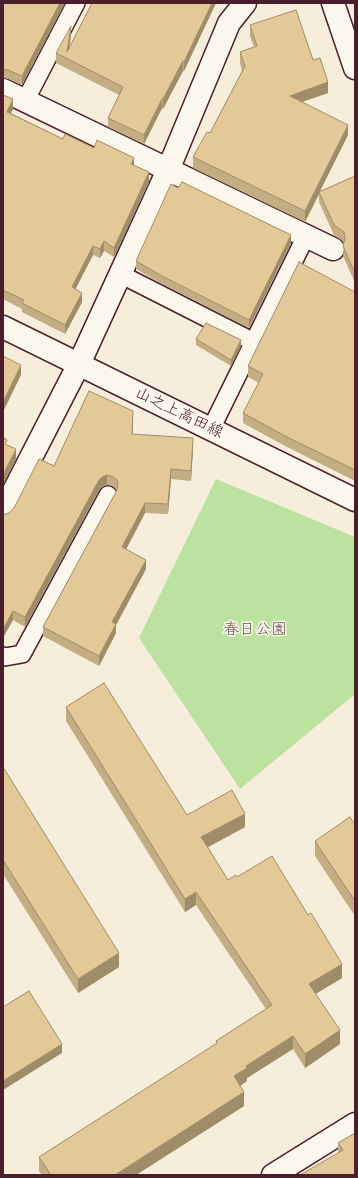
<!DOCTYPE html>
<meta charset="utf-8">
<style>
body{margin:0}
#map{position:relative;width:358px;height:1178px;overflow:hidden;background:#f6eedb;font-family:Caveat,sans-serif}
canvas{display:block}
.frame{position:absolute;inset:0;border:4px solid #4a1f2b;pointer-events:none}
</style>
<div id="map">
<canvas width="358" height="1178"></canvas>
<div class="frame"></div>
</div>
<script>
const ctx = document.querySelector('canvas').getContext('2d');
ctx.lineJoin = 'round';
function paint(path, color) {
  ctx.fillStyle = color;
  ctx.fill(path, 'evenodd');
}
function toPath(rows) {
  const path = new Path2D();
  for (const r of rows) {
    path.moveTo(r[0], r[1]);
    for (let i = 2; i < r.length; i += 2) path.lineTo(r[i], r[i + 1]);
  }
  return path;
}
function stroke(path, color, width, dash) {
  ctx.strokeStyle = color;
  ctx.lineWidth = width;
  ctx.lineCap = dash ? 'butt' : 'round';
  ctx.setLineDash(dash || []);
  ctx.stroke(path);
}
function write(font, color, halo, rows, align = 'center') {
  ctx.font = font + ' Caveat,"Klee One",sans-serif';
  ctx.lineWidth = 3;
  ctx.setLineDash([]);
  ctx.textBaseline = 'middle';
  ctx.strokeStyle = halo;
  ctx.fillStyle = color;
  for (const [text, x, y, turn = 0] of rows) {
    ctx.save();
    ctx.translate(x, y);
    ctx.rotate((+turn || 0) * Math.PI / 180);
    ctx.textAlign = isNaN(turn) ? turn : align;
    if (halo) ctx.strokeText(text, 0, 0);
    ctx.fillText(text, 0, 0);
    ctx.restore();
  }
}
const green = toPath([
 [216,479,355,537,355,694,240,789,139,638]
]);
const service = toPath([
 [25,101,76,3],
 [120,274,254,342],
 [211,429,306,236],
 [3,656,5,657,22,654,108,495]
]);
const minor = toPath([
 [3,90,333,249],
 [3,512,79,364,168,170,229,23,245,3]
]);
const tertiary = toPath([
 [3,327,355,500]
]);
const secondary = toPath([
 [333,3,355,68],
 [273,1175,355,1124]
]);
const wall = toPath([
 [3,3,65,3,22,85,8,79,3,78],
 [92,3,216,3,184,71,183,71,163,109,162,108,144,144,108,127,108,118,119,95,56,63,56,53,71,35,69,49],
 [250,25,313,60,328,93,302,102,348,135,320,191,355,176,355,283,343,256,344,242,334,235,319,202,319,194,305,222,193,168,193,157,210,133,242,71,240,63,240,52,254,47,250,36],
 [3,95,13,109,11,113,63,139,94,148,134,165,149,182,114,257,104,251,100,258,93,255,75,289,82,302,65,334,22,312,22,309,3,299],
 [291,243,249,328,162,284,136,269,136,261],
 [355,292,355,481,287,447,243,423,243,413,259,383,248,377,248,366],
 [196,339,241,346,231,366,196,345],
 [133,421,133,434,193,448,191,481,171,479,168,514,145,513,126,549,146,569,116,625,116,633,99,666,43,636,43,627,117,490,113,486,107,485,102,487,99,490,25,627,13,620,9,513,54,466],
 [66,707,187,815,245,827,208,847,228,880,237,877,342,978,315,994,340,1044,305,1068,293,1049,247,1078,247,1081,240,1086,244,1106,136,1175,42,1175,39,1171,39,1157,216,1044,216,1041,266,1009,196,905,185,912,66,721],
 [3,767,119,967,78,993,3,874],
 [355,825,355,916,315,856,315,841],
 [355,1133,355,1175,338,1153,338,1143]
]);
const shadedWall = toPath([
 [60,3,65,3,22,85,22,76],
 [212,3,216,3,184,71,184,62],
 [71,26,71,35,68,59,67,52],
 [183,61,183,71,163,109,163,99],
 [328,82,328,93,290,106,290,96],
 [13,99,13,109,7,121,7,112],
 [162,99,162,108,144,144,144,135],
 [348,125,348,135,319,193,319,192,319,194,305,222,305,211],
 [134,158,134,167,131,164],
 [149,172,149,182,114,257,114,248],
 [291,235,291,243,249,328,249,320],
 [104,241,104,251,100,258,100,249],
 [93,246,93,255,72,296,72,287],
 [82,293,82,302,65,334,65,325],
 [241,340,241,346,231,366,231,360],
 [21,365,21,375,3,412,3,402],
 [133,411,133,421,132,444,132,434],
 [193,438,193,448,191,481,191,471],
 [16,449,16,459,3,485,3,475],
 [171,469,171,479,168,514,168,504],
 [107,475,107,485,102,487,99,490,25,627,25,617,99,480,102,477],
 [145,503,145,513,122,557,122,547],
 [146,560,146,569,116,625,116,633,99,666,99,656,112,622],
 [13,611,13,620,3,638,3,629],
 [245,814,245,827,201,851,201,837],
 [196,892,196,905,185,912,185,899],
 [119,953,119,967,78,993,78,979],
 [342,964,342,978,309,998,309,984],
 [340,1030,340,1044,305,1068,305,1054],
 [293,1036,293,1049,247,1078,247,1081,234,1090,234,1076,246,1066],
 [62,1044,62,1053,3,1090,3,1081],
 [244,1092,244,1106,136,1175,115,1175]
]);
const building = toPath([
 [3,3,60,3,22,76,8,70,3,69,3,3],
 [92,3,212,3,184,62,183,61,163,99,162,99,144,135,108,118,123,87,56,53,71,26,67,52,92,3],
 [296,10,313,60,320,58,328,82,290,96,348,125,305,211,193,157,207,132,210,133,245,66,240,52,257,46,250,25,296,10],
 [3,95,13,99,7,112,63,139,65,134,94,148,97,140,134,158,131,164,149,172,114,248,104,241,100,249,93,246,72,287,82,293,65,325,22,303,24,300,3,290,3,95],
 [355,176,355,273,343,246,345,238,344,232,334,225,319,192,355,176],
 [182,182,291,235,249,320,162,276,136,261,171,184,178,188,182,182],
 [299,262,355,292,355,470,287,437,243,413,263,374,248,366,299,262],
 [206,323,241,340,231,360,196,339,206,323],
 [3,356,21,365,3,402,3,356],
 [89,391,133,411,132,434,193,438,191,471,171,469,168,504,145,503,122,547,146,560,112,622,116,624,99,656,43,627,117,490,118,485,117,480,113,477,107,475,102,477,99,480,25,617,13,611,3,629,3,515,9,513,14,508,39,459,54,466,89,391],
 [3,437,7,440,5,444,16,449,3,475,3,437],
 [104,683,187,815,232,790,245,814,201,837,228,880,236,875,237,877,272,856,308,915,311,913,342,964,309,984,340,1030,305,1054,293,1036,246,1066,247,1068,234,1076,244,1092,115,1175,51,1175,39,1157,217,1043,216,1041,272,1005,196,892,185,899,66,707,104,683],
 [3,767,119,953,78,979,3,860,3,767],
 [350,817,355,825,355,901,315,841,350,817],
 [29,991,62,1044,3,1081,3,1007,29,991],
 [355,1133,355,1175,300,1175,343,1150,338,1143,355,1133]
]);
const streetNames = [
 ["山之上高田線",179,413,26]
];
const parkNames = [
 ["春日公園",255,630]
];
paint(green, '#bbe29e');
stroke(service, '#4a1f2b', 20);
stroke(minor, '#4a1f2b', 25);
stroke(tertiary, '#4a1f2b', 25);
stroke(secondary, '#4a1f2b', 25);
stroke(service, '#fbf7ec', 17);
stroke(minor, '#fbf7ec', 22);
stroke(tertiary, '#fbf7ec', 22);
stroke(secondary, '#fbf7ec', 22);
paint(wall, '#c3ad83');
paint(shadedWall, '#9f8d6a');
paint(building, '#e3c998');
stroke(building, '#9f8d6a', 1);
write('16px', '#4a1f2b', '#fbf7ec', streetNames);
write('16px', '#665048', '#fbf7ec', parkNames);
</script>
